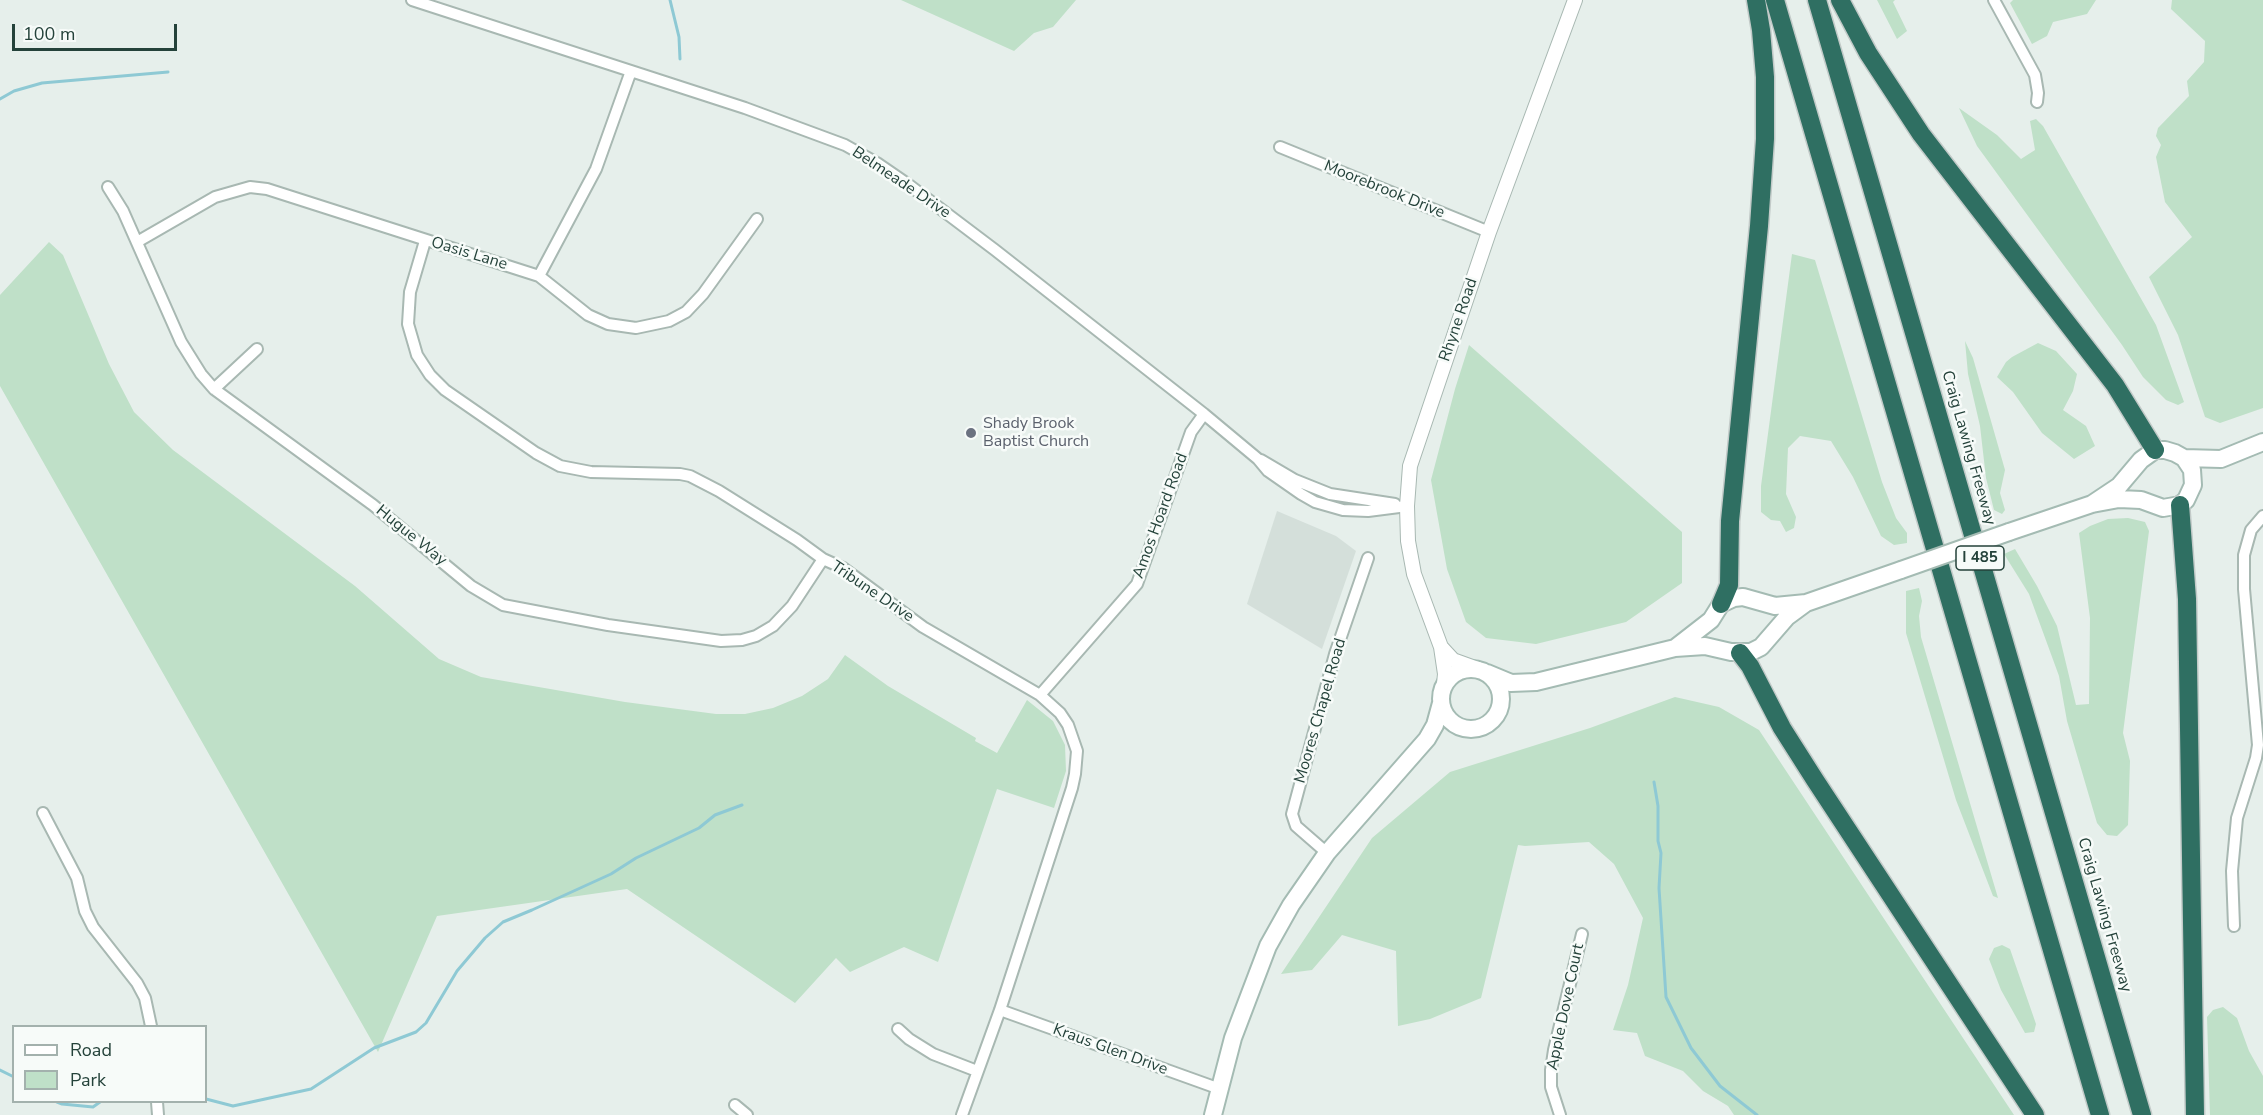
<!DOCTYPE html>
<style>
body{margin:0}
#map{position:relative;width:2263px;height:1115px;overflow:hidden;background:#e6efeb;font-family:"Nunito Sans",sans-serif}
canvas{display:block}
.legend{position:absolute;left:12px;top:1025px;width:195px;height:78px;box-sizing:border-box;background:#f7fbf9;border:2px solid #a3b1ad;margin:0;padding:8px 10px;list-style:none;font-size:18px;color:#24423a}
.legend li{display:flex;align-items:center;gap:12px;height:30px}
.legend b{width:30px;border:2px solid #a3b1ad}
.scale{position:absolute;left:12px;top:24px;width:165px;height:27px;box-sizing:border-box;border:3px solid #24423a;border-top:0;padding-left:8px;font-size:18px;line-height:21px;white-space:nowrap;color:#24423a;-webkit-text-stroke:4px #f7fbf9;paint-order:stroke}
</style>
<div id="map">
<canvas width="2263" height="1115"></canvas>
<ul class="legend">
<li><b style="height:8px;background:#fff"></b>Road</li>
<li><b style="height:16px;background:#bfe0c8"></b>Park</li>
</ul>
<div class="scale">100 m</div>
</div>
<script>
const ctx = document.querySelector('canvas').getContext('2d');
ctx.lineJoin = 'round';
function paint(path, color) {
  ctx.fillStyle = color;
  ctx.fill(path, 'evenodd');
}
function toPath(rows) {
  const path = new Path2D();
  for (const r of rows) {
    if (r.length === 3) {
      path.moveTo(r[0] + r[2], r[1]);
      path.arc(r[0], r[1], r[2], 0, 2 * Math.PI);
      continue;
    }
    path.moveTo(r[0], r[1]);
    for (let i = 2; i < r.length; i += 2) path.lineTo(r[i], r[i + 1]);
  }
  return path;
}
function stroke(path, color, width, dash) {
  ctx.strokeStyle = color;
  ctx.lineWidth = width;
  ctx.lineCap = dash ? 'butt' : 'round';
  ctx.setLineDash(dash || []);
  ctx.stroke(path);
}
function write(font, color, halo, rows, align = 'center') {
  ctx.font = font + ' "Nunito Sans",sans-serif';
  ctx.lineWidth = 5;
  ctx.setLineDash([]);
  ctx.textBaseline = 'middle';
  ctx.strokeStyle = halo;
  ctx.fillStyle = color;
  for (const [text, x, y, turn = 0] of rows) {
    ctx.save();
    ctx.translate(x, y);
    ctx.rotate((+turn || 0) * Math.PI / 180);
    ctx.textAlign = isNaN(turn) ? turn : align;
    if (halo) ctx.strokeText(text, 0, 0);
    ctx.fillText(text, 0, 0);
    ctx.restore();
  }
}
const built = toPath([
 [1277,511,1336,536,1356,551,1322,649,1247,604]
]);
const green = toPath([
 [901,0,1076,0,1053,27,1034,33,1014,51],
 [1877,0,1895,0,1893,2,1907,31,1897,39],
 [2013,0,2096,0,2087,14,2053,22,2047,36,2032,44,2010,3],
 [2172,0,2263,0,2263,408,2220,423,2205,417,2178,335,2149,277,2192,237,2165,202,2156,157,2161,145,2156,136,2158,128,2189,96,2187,81,2204,62,2205,41,2171,9],
 [1959,108,1997,135,2021,159,2035,150,2030,121,2036,119,2043,126,2156,325,2184,402,2178,405,2166,400,2143,377,2122,345,1977,146],
 [49,242,63,255,109,364,134,412,173,450,355,586,439,659,481,677,625,702,716,714,745,714,773,708,802,696,828,679,845,655,888,686,976,738,975,741,997,753,1027,700,1053,721,1065,745,1066,771,1054,808,997,789,938,962,904,947,850,972,836,958,795,1003,627,889,437,916,378,1052,0,386,0,295],
 [1792,254,1815,260,1882,482,1896,518,1907,533,1907,543,1894,545,1881,536,1853,477,1831,441,1800,436,1788,448,1786,494,1796,517,1794,528,1786,532,1780,521,1771,520,1761,512,1761,486],
 [1965,341,1973,358,2005,470,2000,493,2005,510,2002,514,1994,510,1986,478,1980,426,1968,374],
 [2038,343,2056,351,2077,374,2073,391,2063,410,2086,426,2095,446,2074,459,2042,433,2013,392,1997,377,2006,362,2012,357],
 [1469,345,1682,532,1682,583,1626,622,1536,644,1486,638,1466,622,1447,569,1431,480,1455,389],
 [2128,518,2145,522,2149,531,2123,733,2130,761,2128,825,2117,836,2107,835,2097,823,2067,721,2059,676,2029,594,2004,554,2015,549,2037,586,2057,626,2076,705,2089,704,2090,618,2079,533,2090,526,2108,519],
 [1919,588,1922,601,1919,616,1921,637,1998,898,1993,896,1956,800,1906,633,1906,591],
 [1675,697,1719,707,1759,730,2014,1115,1734,1115,1728,1106,1703,1091,1683,1071,1645,1056,1637,1033,1613,1030,1628,985,1643,918,1614,864,1589,842,1525,846,1518,845,1481,998,1430,1019,1398,1026,1396,951,1342,935,1312,970,1281,974,1372,838,1450,772,1590,728],
 [2002,945,2010,949,2036,1024,2034,1032,2025,1033,2001,990,1989,959,1994,948],
 [2223,1007,2237,1018,2249,1051,2263,1076,2263,1115,2210,1115,2207,1017,2213,1010]
]);
const stream = toPath([
 [670,0,679,37,680,59],
 [0,99,14,91,42,83,168,72],
 [1654,782,1658,806,1658,841,1661,853,1659,888,1666,997,1691,1048,1720,1086,1757,1115],
 [0,1070,14,1077],
 [206,1099,233,1106,311,1089,374,1048,416,1032,426,1023,457,971,485,938,503,922,532,910,611,874,636,858,699,828,715,815,742,805],
 [57,1102,62,1104,93,1107,100,1102]
]);
const minor = toPath([
 [412,0,745,108,845,145,877,163,909,185,995,250,1204,414,1258,459,1268,471,1301,494,1315,502,1343,510,1368,511,1407,506],
 [1994,0,2035,75,2038,93,2037,102],
 [1280,147,1489,232],
 [108,187,123,211,181,342,201,374,214,389,373,505,471,586,503,605,608,625,721,641,742,640,756,636,773,626,792,606,823,559],
 [425,241,410,292,408,324,417,355,430,375,445,390,536,453,560,466,591,472,680,474,690,476,719,491,797,540,823,559,843,568,923,627,1040,695,1060,713,1068,725,1077,751,1075,774,1072,788,1000,1010,962,1115],
 [137,242,215,197,250,187,267,189,539,276,588,315,608,324,636,328,669,321,686,312,703,294,757,219],
 [539,276,596,169,631,71],
 [214,389,257,349],
 [1261,460,1295,480,1330,494,1395,504],
 [1040,695,1137,584,1191,432,1204,414],
 [43,813,77,878,85,911,93,927,137,983,145,998,151,1026],
 [1327,853,1296,826,1292,814,1335,654,1368,558],
 [2234,926,2232,871,2237,818,2256,758,2258,745,2244,589,2244,555,2251,530,2263,516],
 [1000,1010,1220,1089],
 [898,1029,909,1039,933,1054,977,1071],
 [157,1102,158,1115],
 [735,1105,747,1115],
 [1560,1115,1551,1087,1551,1070,1554,1050,1582,934]
]);
const tertiary = toPath([
 [1441,647,1453,660,1478,669],
 [1444,684,1445,674,1441,647,1414,574,1408,541,1407,506,1410,466,1489,232,1575,0]
]);
const secondary = toPath([
 [2184,458,2221,459,2263,442],
 [2009,532,2092,504,2119,499,2141,500,2163,508,2180,505,2186,500,2193,485,2192,470,2184,458,2175,453,2165,450,2155,450,2141,460,2119,486,2092,504],
 [1675,648,1711,620,1721,604,1734,598,1743,597,1775,606,1806,603,1901,570],
 [1471,699,30],
 [1487,673,1511,683,1536,682,1675,648,1705,646,1731,652,1751,652,1761,647,1787,617,1806,603],
 [1213,1115,1233,1038,1268,946,1291,905,1327,853,1427,739,1435,725,1441,703]
]);
const motorway = toPath([
 [1775,0,2100,1115],
 [1817,0,2142,1115],
 [1840,0,1868,53,1921,134,2115,385,2155,450],
 [2180,505,2187,599,2195,1115],
 [1721,604,1729,585,1730,521,1759,226,1765,139,1765,77,1761,30,1756,0],
 [1740,653,1750,666,1782,728,1815,780,2035,1115]
]);
const secondaryBridge = toPath([
 [1901,570,2009,532]
]);
const markers = [
 [971,433,6,"#6b7280"]
];
const shields = [
 [1980,558,48]
];
const shieldNames = [
 ["I 485",1980,558]
];
const streetNames = [
 ["Belmeade Drive",901,183,34],
 ["Moorebrook Drive",1384,190,22],
 ["Oasis Lane",469,254,17],
 ["Rhyne Road",1459,320,-71],
 ["Craig Lawing Freeway",1968,448,74],
 ["Amos Hoard Road",1161,516,-70],
 ["Hugue Way",411,536,39],
 ["Tribune Drive",872,592,34],
 ["Moores Chapel Road",1321,711,-74],
 ["Craig Lawing Freeway",2104,915,74],
 ["Apple Dove Court",1566,1007,-78],
 ["Kraus Glen Drive",1110,1050,20]
];
const worshipNames = [
 ["Shady Brook",983,424],
 ["Baptist Church",983,442]
];
paint(built, '#d4dfda');
paint(green, '#bfe0c8');
stroke(stream, '#8ec9d4', 3);
stroke(minor, '#a8b8b2', 14);
stroke(tertiary, '#a8b8b2', 16);
stroke(secondary, '#a4bbb3', 20);
stroke(motorway, '#c2cac8', 21);
stroke(minor, '#fff', 10);
stroke(tertiary, '#fff', 14);
stroke(secondary, '#fff', 16);
stroke(motorway, '#2f6f62', 18);
stroke(secondaryBridge, '#a4bbb3', 20, []);
stroke(secondaryBridge, '#fff', 16);
for (const [x, y, r, color] of markers) {
  const dot = new Path2D();
  dot.arc(x, y, r, 0, 2 * Math.PI);
  ctx.fillStyle = color;
  ctx.fill(dot);
  stroke(dot, '#f7fbf9', 2);
}
for (const [x, y, w] of shields) {
  const box = new Path2D();
  box.roundRect(x - w / 2, y - 12, w, 24, 4.5);
  ctx.fillStyle = '#f7fbf9';
  ctx.fill(box);
  stroke(box, '#24423a', 1.5);
}
write('bold 15px', '#24423a', null, shieldNames);
write('16px', '#24423a', '#f7fbf9', streetNames);
write('16px', '#5b616d', '#f7fbf9', worshipNames, 'left');
</script>
